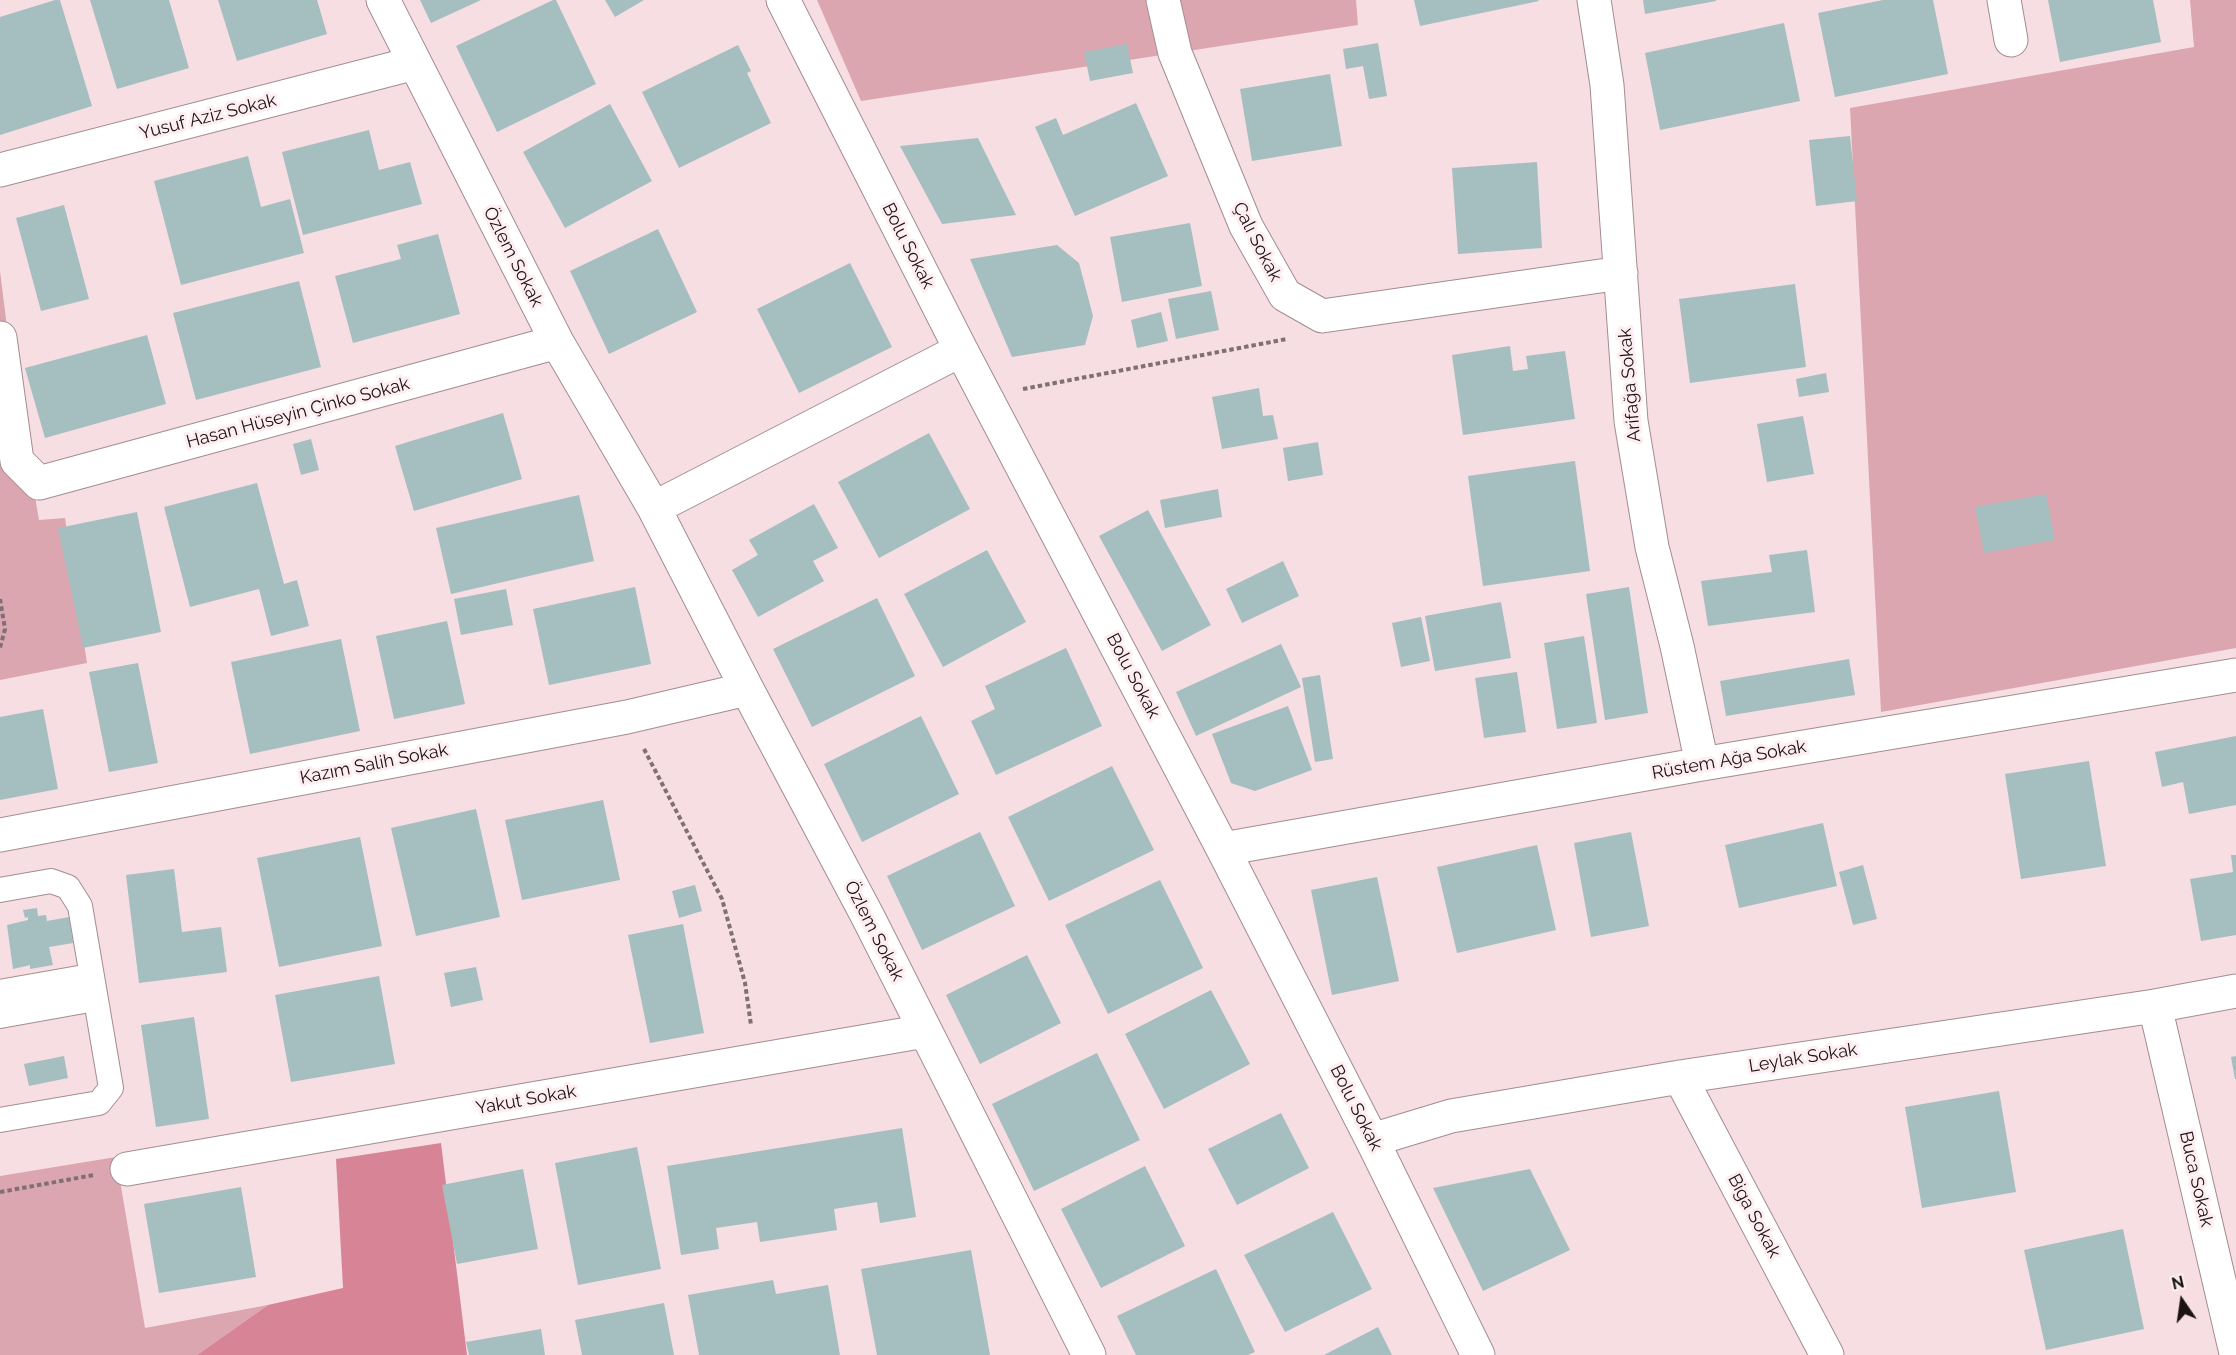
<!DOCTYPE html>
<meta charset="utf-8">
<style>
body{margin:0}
#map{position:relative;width:2236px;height:1355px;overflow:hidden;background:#f7dee2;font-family:Raleway,sans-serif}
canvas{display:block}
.north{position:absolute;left:2152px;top:1271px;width:60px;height:60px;-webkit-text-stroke:4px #feeef1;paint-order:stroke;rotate:347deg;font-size:16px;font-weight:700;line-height:24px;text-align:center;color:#1b1314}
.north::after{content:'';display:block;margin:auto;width:21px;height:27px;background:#1b1314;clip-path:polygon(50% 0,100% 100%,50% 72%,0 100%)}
</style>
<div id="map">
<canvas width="2236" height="1355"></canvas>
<div class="north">N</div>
</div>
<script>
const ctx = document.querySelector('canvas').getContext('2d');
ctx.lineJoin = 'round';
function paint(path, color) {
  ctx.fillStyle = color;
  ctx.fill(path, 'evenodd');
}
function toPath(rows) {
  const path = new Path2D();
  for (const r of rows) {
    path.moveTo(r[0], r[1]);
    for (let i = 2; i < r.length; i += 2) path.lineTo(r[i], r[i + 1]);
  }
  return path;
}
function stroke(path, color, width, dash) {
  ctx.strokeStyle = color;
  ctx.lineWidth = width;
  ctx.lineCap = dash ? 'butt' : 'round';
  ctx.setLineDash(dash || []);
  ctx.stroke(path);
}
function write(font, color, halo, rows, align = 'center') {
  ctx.font = font + ' Raleway,sans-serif';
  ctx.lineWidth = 6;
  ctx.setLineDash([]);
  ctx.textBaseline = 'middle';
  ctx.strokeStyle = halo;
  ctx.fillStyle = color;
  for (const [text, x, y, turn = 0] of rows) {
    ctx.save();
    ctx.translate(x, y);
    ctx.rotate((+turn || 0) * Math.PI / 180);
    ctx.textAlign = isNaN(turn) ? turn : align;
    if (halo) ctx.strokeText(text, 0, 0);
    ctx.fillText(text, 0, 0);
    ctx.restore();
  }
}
const green = toPath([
 [817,0,1356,0,1358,25,861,101],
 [2190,0,2236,0,2236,648,1881,712,1850,108,2194,47],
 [0,271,10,351,39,520,65,518,87,663,0,680],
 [116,1157,145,1328,268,1305,197,1355,0,1355,0,1176]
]);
const forest = toPath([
 [441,1143,467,1355,197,1355,268,1305,343,1288,336,1159]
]);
const building = toPath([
 [55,0,60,0,92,106,0,135,0,17],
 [90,0,169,0,189,68,117,89],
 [218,0,317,0,327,34,237,61],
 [420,0,481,0,431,23],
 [553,0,556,0,596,84,497,132,456,46],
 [605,0,644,0,615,17],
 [1414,0,1538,0,1539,1,1420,26],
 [1643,0,1716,0,1716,1,1645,14],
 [1883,0,1933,0,1948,74,1835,97,1818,13],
 [2048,0,2153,0,2161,42,2060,62],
 [1784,23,1800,101,1660,130,1645,53],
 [1378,43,1387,96,1369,99,1363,66,1346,69,1343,49],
 [1127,44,1133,73,1090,81,1084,52],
 [738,45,751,71,747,73,771,123,679,168,642,92],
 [1330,74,1342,146,1252,161,1240,89],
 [1136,103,1168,176,1075,216,1035,127,1056,118,1063,135],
 [610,104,652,181,565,228,523,152],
 [369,130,379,170,410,162,422,204,303,235,282,152],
 [1850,136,1857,201,1816,206,1809,140],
 [978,138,1016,215,942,224,900,146],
 [248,156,261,207,290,199,304,253,181,285,154,181],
 [1537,162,1542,248,1458,254,1452,168],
 [64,205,89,299,41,311,16,218],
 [1190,223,1202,286,1122,302,1110,237],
 [658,229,697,312,609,354,570,271],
 [438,234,460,314,353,343,335,276,401,259,397,245],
 [1057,245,1079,263,1093,316,1085,345,1012,357,970,259],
 [850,263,892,347,799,393,757,309],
 [299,281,321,367,196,400,173,313],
 [1795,284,1806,367,1690,383,1679,299],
 [1211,291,1219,330,1176,339,1168,299],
 [1161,312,1168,341,1137,348,1131,320],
 [147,335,166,404,45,438,25,368],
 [1510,346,1513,371,1528,369,1526,356,1565,351,1575,419,1463,435,1452,355],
 [1826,373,1829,392,1799,397,1796,379],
 [1259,388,1263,416,1273,415,1278,439,1222,449,1212,397],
 [503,413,522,479,414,511,395,446],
 [1803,416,1814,474,1767,482,1757,424],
 [929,433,970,509,879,558,838,482],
 [311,439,319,470,301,475,293,444],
 [1318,442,1323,475,1288,481,1283,448],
 [1575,461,1590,571,1483,586,1468,476],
 [257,483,284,584,297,580,309,626,271,636,259,589,190,607,164,507],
 [1218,489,1222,517,1165,528,1160,500],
 [2046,494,2055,540,1984,553,1975,507],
 [579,495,594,561,451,594,436,528],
 [814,504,838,548,813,561,824,581,758,617,732,570,758,555,749,540],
 [1148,510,1211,625,1162,651,1099,536],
 [137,512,161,632,83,648,58,528],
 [987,550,1026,622,943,667,904,594],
 [1807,550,1815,612,1708,626,1701,581,1772,572,1769,555],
 [1283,561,1299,596,1242,623,1226,589],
 [635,587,651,664,549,685,533,609],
 [1629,587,1648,713,1605,720,1586,594],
 [506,589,513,625,461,635,454,599],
 [877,598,915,676,812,727,773,649],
 [1501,602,1511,658,1435,671,1425,616],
 [1421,617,1430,661,1401,667,1392,623],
 [447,621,465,704,394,719,376,636],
 [1584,636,1597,723,1557,729,1544,643],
 [341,639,360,731,250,754,231,662],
 [1281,644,1301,687,1196,736,1176,692],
 [1066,648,1102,726,996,775,971,721,995,709,985,686],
 [1849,659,1855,695,1726,716,1720,681],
 [138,663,158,763,109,772,89,672],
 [1517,672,1526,732,1484,738,1475,678],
 [1320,675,1333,759,1315,762,1302,678],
 [1288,706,1312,770,1255,791,1231,783,1212,734],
 [43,709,58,789,0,800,0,717],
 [921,716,959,794,862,842,824,764],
 [2236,736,2236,805,2189,814,2183,782,2162,787,2155,752],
 [2089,761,2106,866,2021,879,2005,774],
 [1112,766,1154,850,1049,901,1008,817],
 [603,800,620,880,522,900,505,820],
 [476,809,500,917,416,936,391,828],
 [1823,823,1837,886,1739,908,1725,845],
 [980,832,1015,906,922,950,887,876],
 [1631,832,1649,926,1591,937,1574,843],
 [360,837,382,946,279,967,257,858],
 [1537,845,1556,930,1457,953,1437,867],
 [2231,855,2236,855,2236,935,2201,941,2190,879,2233,872],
 [1863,865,1877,919,1853,925,1839,872],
 [174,869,182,932,221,927,227,972,139,983,126,875],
 [1377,877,1399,981,1332,995,1311,890],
 [1160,880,1203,968,1108,1014,1065,925],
 [695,885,702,911,679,918,672,891],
 [37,908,38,916,46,915,47,921,69,917,73,943,49,947,53,965,30,969,30,965,13,969,7,925,28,920,28,917,25,918,23,910],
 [683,924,704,1033,650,1043,628,935],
 [1027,955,1061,1023,980,1064,946,995],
 [476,967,483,1000,451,1007,444,973],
 [379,976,395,1064,291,1082,275,995],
 [1211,990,1250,1064,1164,1109,1125,1034],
 [194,1017,209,1119,156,1127,141,1025],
 [1097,1053,1140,1140,1034,1191,992,1104],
 [64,1056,68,1078,29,1086,24,1064],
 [2236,1056,2236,1079,2235,1079,2231,1057],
 [1999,1091,2016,1192,1922,1208,1905,1107],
 [1281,1113,1309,1168,1237,1205,1208,1149],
 [902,1128,916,1217,880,1223,877,1202,834,1209,837,1230,760,1242,757,1222,716,1228,719,1249,681,1255,667,1166],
 [637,1147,661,1269,578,1285,555,1163],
 [1145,1166,1185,1246,1101,1288,1061,1209],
 [523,1169,538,1249,457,1264,442,1185],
 [1530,1169,1570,1250,1483,1291,1433,1188],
 [241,1187,256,1277,159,1293,144,1204],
 [1333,1212,1372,1289,1285,1332,1244,1255],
 [2123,1229,2144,1329,2046,1350,2024,1250],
 [971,1250,990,1355,877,1355,861,1269],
 [1216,1269,1255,1352,1248,1355,1136,1355,1117,1316],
 [773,1280,776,1294,828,1285,840,1355,699,1355,688,1295],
 [664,1303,674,1355,582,1355,575,1320],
 [1378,1327,1392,1355,1324,1355],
 [541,1329,545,1355,469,1355,466,1342]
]);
const path = toPath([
 [1023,389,1287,339],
 [0,599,5,629,0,648],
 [644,749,722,899,745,983,751,1025],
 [0,1192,94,1175]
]);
const service = toPath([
 [0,890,51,881,68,887,80,906,111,1088,99,1103,0,1120],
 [0,992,90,976],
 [0,1016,95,999]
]);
const minor = toPath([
 [383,0,557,342,654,508,747,689,868,917,1089,1355],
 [783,0,961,350,1223,849,1372,1140,1478,1355],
 [1163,0,1175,53,1246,226,1285,295,1322,316,1621,273],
 [1594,0,1607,85,1631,421,1652,547,1677,646,1702,764],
 [2004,0,2011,40],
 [0,170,415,63],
 [0,338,17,461,39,483,557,342],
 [654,508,961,350],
 [0,835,627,717,747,689],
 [1223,849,1702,764,2236,675],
 [2155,1006,2236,1353],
 [1680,1077,1827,1355],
 [1372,1140,1451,1116,1680,1077,2155,1006,2236,991],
 [127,1169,925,1031]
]);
const streetNames = [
 ["Yusuf Aziz Sokak",208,117,-14],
 ["Çalı Sokak",1257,242,63],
 ["Bolu Sokak",908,246,63],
 ["Özlem Sokak",513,257,63],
 ["Arifağa Sokak",1630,385,-95],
 ["Hasan Hüseyin Çinko Sokak",298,413,-15],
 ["Bolu Sokak",1133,676,62],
 ["Rüstem Ağa Sokak",1729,760,-10],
 ["Kazım Salih Sokak",374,764,-11],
 ["Özlem Sokak",874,931,63],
 ["Leylak Sokak",1803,1058,-9],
 ["Yakut Sokak",526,1100,-10],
 ["Bolu Sokak",1356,1108,63],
 ["Buca Sokak",2196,1179,77],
 ["Biga Sokak",1754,1216,62]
];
paint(green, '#dca6b0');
paint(forest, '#d78596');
paint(building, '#a5bebf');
stroke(service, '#a38d90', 26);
stroke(minor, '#a38d90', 35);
stroke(path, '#807073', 4, [4.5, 3]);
stroke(service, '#fff', 24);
stroke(minor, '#fff', 33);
write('18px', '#1b1314', '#feeef1', streetNames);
</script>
